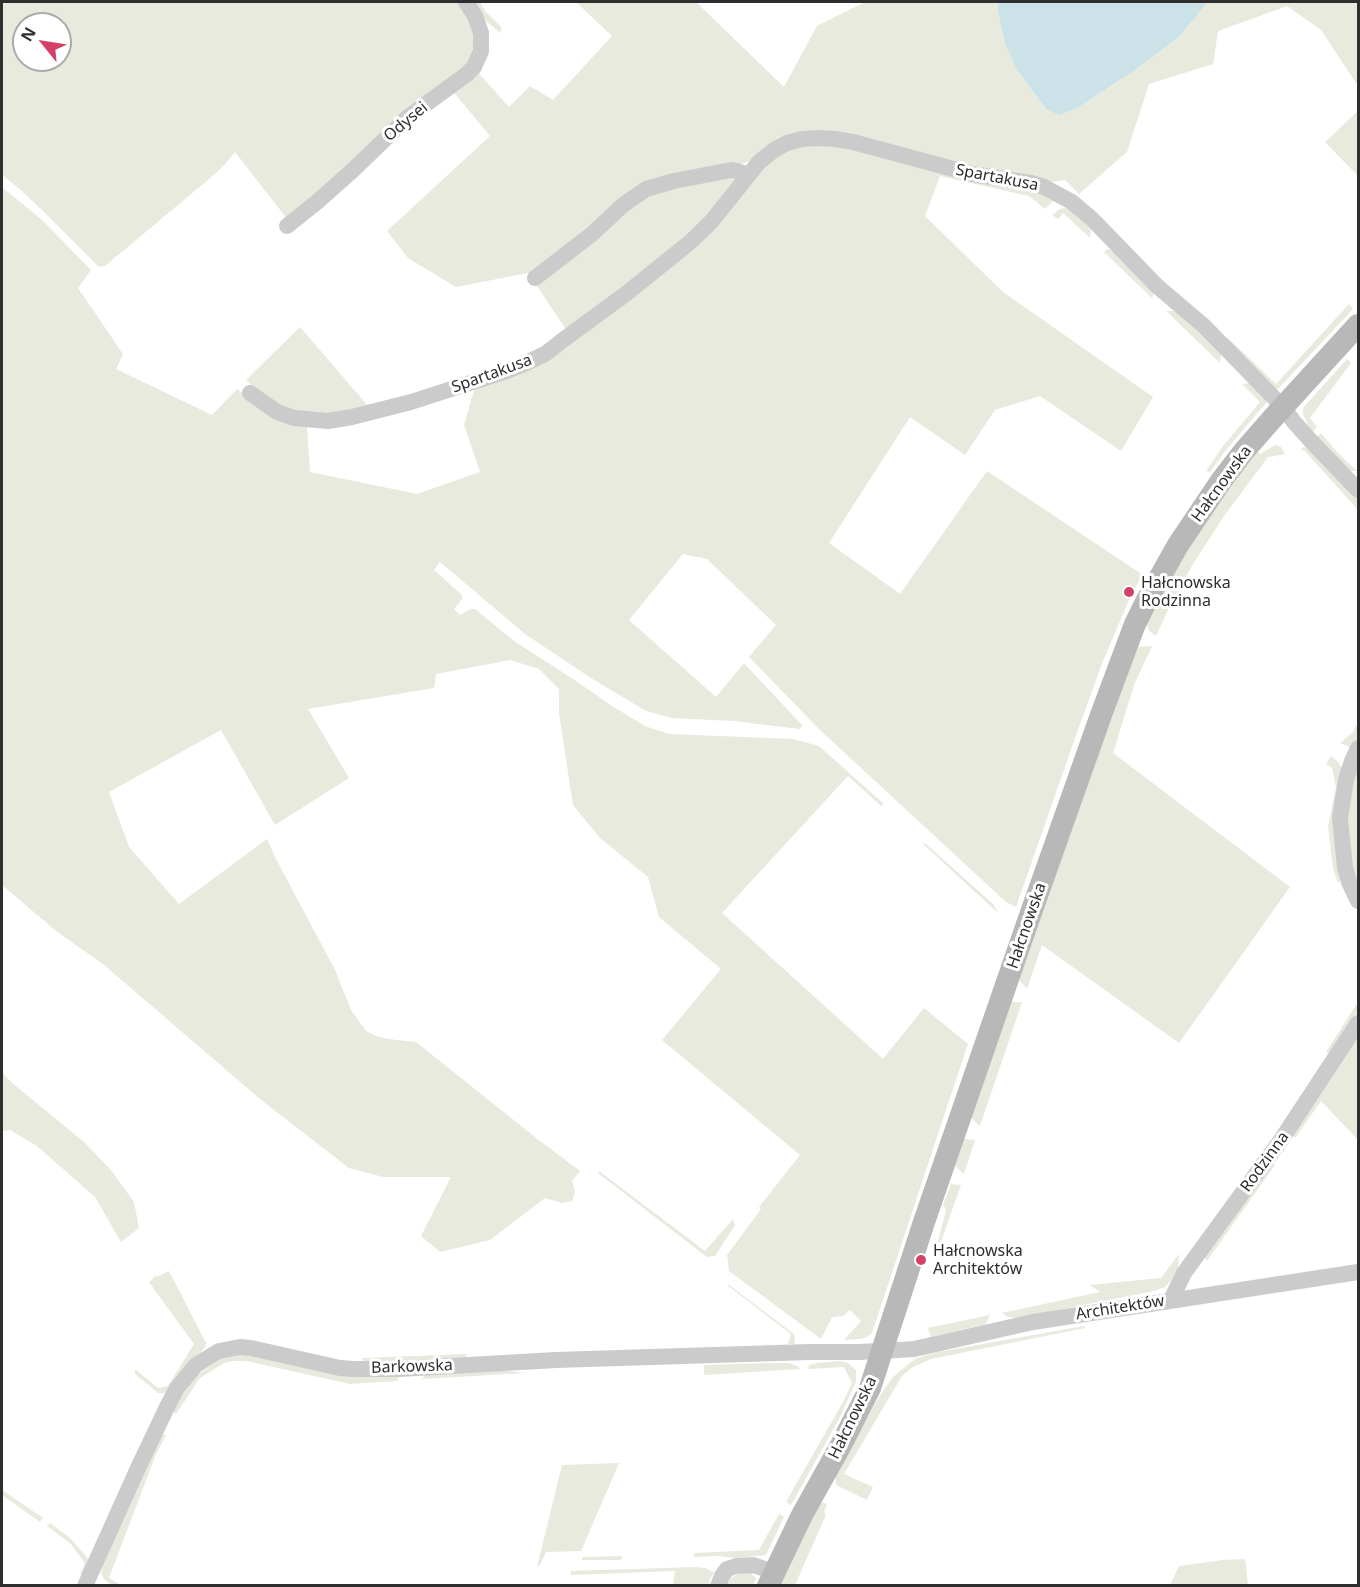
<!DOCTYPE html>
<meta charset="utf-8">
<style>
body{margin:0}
#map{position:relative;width:1360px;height:1587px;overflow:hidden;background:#fff;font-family:"Noto Sans",sans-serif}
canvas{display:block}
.frame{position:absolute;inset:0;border:3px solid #2e2e2e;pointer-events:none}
.north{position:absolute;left:12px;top:12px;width:60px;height:60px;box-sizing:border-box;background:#fff;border:2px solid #ababab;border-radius:50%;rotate:300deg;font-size:16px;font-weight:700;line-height:24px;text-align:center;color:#2e2e2e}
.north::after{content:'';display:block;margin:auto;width:21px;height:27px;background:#d44167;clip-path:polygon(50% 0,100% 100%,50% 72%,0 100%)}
</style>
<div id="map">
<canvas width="1360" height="1587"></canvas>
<div class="frame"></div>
<div class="north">N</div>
</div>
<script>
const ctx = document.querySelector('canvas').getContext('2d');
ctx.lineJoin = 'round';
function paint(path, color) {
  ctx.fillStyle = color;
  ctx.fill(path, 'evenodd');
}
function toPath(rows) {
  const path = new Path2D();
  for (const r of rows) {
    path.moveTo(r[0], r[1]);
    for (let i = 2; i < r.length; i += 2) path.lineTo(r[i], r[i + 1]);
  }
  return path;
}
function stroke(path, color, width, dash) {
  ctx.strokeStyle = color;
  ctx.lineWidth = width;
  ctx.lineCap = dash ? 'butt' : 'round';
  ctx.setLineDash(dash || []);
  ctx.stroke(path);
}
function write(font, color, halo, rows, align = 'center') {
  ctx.font = font + ' "Noto Sans",sans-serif';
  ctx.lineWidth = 6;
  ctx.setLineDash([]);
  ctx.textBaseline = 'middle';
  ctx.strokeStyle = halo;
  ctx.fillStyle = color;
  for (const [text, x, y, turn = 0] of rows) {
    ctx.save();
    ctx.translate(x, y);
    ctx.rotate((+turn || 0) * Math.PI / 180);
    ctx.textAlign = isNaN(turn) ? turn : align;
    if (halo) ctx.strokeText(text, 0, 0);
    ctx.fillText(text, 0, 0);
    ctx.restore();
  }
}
const green = toPath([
 [2,2,461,2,476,36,469,65,288,220,235,152,225,164,215,174,105,266,99,267,48,216,21,190,2,175],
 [24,24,60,24,60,60,24,60],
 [471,2,480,2,485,11,502,28,500,33,485,20],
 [576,2,696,2,784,87,817,26,865,2,998,2,998,11,1017,70,1046,109,1079,107,1105,90,1135,70,1180,36,1208,2,1358,2,1358,86,1321,30,1287,6,1218,31,1213,64,1149,84,1127,152,1079,194,1065,180,1046,183,820,134,739,165,674,177,531,276,528,273,456,287,408,258,387,231,490,136,452,90,476,70,509,107,530,86,553,100,612,36],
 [1358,111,1358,176,1325,142],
 [819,142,1029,187,1053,201,1045,209,1029,196,940,176,925,216,1003,292,1153,397,1121,451,1040,396,995,410,965,455,910,417,829,543,900,594,987,471,1143,575,1132,593,1103,661,1079,727,1016,907,1006,902,820,730,749,657,776,625,707,559,683,554,629,620,716,697,744,663,802,725,800,729,733,721,672,718,646,711,591,678,525,634,440,562,434,570,462,595,462,599,454,609,460,615,471,609,475,609,514,641,573,679,612,706,645,726,669,734,793,739,819,746,884,804,881,806,848,776,722,913,883,1059,924,1008,968,1044,872,1333,867,1337,860,1339,844,1340,861,1321,850,1310,843,1316,832,1317,821,1339,729,1271,727,1255,761,1209,759,1207,800,1155,662,1040,721,969,659,917,648,877,600,838,573,805,559,713,559,689,539,669,510,660,436,674,434,688,308,709,349,778,275,825,221,730,109,792,129,847,179,904,267,839,276,859,335,970,351,1010,366,1031,376,1036,388,1039,416,1042,540,1141,580,1171,572,1181,575,1192,572,1201,562,1203,545,1198,490,1240,440,1252,421,1236,451,1177,383,1177,349,1168,260,1099,103,964,56,931,2,885,2,187,42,220,91,270,78,288,123,354,116,369,212,415,237,389,272,415,307,427,310,472,417,494,480,472,464,425,475,387,566,344,776,153],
 [731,176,736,180,708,219,567,331,535,283,650,192],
 [1068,208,1074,211,1091,230,1090,238,1063,213,1058,219,1052,215,1060,209],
 [1107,249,1119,253,1155,290,1152,298,1104,252],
 [1349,304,1353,309,1278,389,1273,389,1228,343,1228,338,1276,384],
 [1166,311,1176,311,1221,352,1220,363],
 [300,327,368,406,333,415,297,413,271,402,246,380],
 [1347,359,1351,363,1310,418,1317,427,1311,433,1303,414,1303,408],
 [1251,383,1267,400,1266,403,1226,450,1210,472,1206,471,1223,446,1260,402,1242,384],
 [1321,433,1337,452,1357,471,1346,471,1315,439],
 [1275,445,1281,447,1285,454,1268,457,1224,516,1193,564,1169,608,1156,636,1149,631,1147,624,1181,559,1232,483,1258,452,1260,454],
 [1303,447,1311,449,1358,498,1358,510,1304,450,1300,451],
 [1152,646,1134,685,1113,753,1290,887,1179,1043,1042,945,1027,989,1019,980,1058,863,1138,647],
 [1358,722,1358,739,1353,747,1349,747,1340,743,1353,732],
 [1331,756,1338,762,1342,768,1341,880,1338,883,1333,868,1328,827,1336,787,1332,768,1326,764],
 [1358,762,1358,888,1353,875,1347,805],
 [922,843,926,844,994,905,998,913],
 [1011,1002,1022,1002,980,1126,971,1118],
 [1358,1002,1358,1012,1332,1053,1326,1052],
 [1358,1034,1358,1140,1321,1101,1295,1138,1292,1132],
 [2,1072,11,1082,84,1142,110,1169,134,1202,139,1228,121,1242,95,1197,37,1146,10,1130,2,1131],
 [964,1139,975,1140,964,1174,955,1166],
 [1271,1162,1275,1165,1207,1261,1203,1255],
 [599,1171,705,1251,733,1219,735,1225,715,1256,707,1257,598,1173],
 [951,1184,961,1185,939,1247,937,1245,946,1210,943,1205],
 [1179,1254,1178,1269,1172,1279,1165,1287,1154,1291,1018,1318,1008,1317,1002,1313,1100,1292,1090,1285,1161,1278],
 [169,1271,206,1343,205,1347,200,1353,169,1390,164,1393,158,1393,135,1374,135,1369,158,1388,168,1386,194,1344,149,1282,155,1276,157,1277],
 [727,1285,729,1285,794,1334,795,1339,794,1344,586,1351,788,1344,791,1334],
 [990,1315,986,1324,931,1337,928,1328],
 [1084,1326,1085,1328,931,1359,913,1367,902,1376,844,1474,873,1487,867,1500,838,1486,836,1484,835,1475,879,1397,893,1377,915,1359,933,1353],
 [238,1354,398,1375,398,1381,350,1384,246,1361,233,1361,224,1363,200,1378,176,1414,170,1411,197,1375,223,1358],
 [467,1354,466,1357,458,1359,364,1363,362,1358],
 [840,1361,848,1363,856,1370,856,1382,839,1419,791,1505,786,1502,843,1402,852,1383,844,1367,808,1369,809,1365,817,1363],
 [766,1363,789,1363,799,1367,800,1369,704,1375,704,1365],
 [492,1369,525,1373,422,1379,426,1374],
 [159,1434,166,1435,156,1454,109,1578,121,1585,111,1585,104,1579,101,1573,103,1564],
 [619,1463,581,1551,546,1552,540,1565,537,1567,562,1465],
 [2,1490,43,1518,40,1522,2,1495],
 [819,1502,827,1504,824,1512,826,1515,795,1585,778,1586],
 [779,1514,784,1517,766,1555,735,1558,718,1556,694,1557,694,1553,759,1550],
 [50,1523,70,1538,86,1556,89,1561,83,1574,80,1574,85,1563,70,1543,47,1526],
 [622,1556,622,1559,619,1560,582,1560,582,1557],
 [1245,1559,1248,1585,1170,1585,1179,1566,1223,1560],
 [694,1567,705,1568,714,1572,710,1579,709,1585,673,1585,675,1571,571,1575,571,1571],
 [741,1572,751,1573,756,1578,753,1585,726,1586,730,1579]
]);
const water = toPath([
 [998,2,1208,2,1180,36,1135,70,1079,107,1059,115,1046,109,1017,70,1005,43,998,11]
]);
const street = toPath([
 [287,226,317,202,353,170,407,118,467,74,474,67,481,51,481,33,475,16,466,2],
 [535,278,592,234,623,205,646,189,674,181,731,170,737,171,748,175],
 [250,393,277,412,294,418,328,421,352,417,411,402,504,372,524,364,545,354,563,340,627,293,689,243,711,222,759,162,774,150,787,143,802,139,819,138,835,139,853,142,972,174,1031,183,1044,187,1072,202,1092,219,1157,286,1204,326,1283,407,1294,422,1310,440,1358,490],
 [1358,748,1352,761,1346,780,1340,818,1345,867,1349,882,1358,901],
 [1171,1300,1184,1273,1281,1140,1358,1023],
 [85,1586,138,1468,167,1407,177,1388,196,1365,219,1351,240,1347,251,1348,340,1368,352,1369,399,1369,556,1360,810,1352,859,1352,898,1350,914,1349,1033,1322,1358,1272],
 [718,1586,722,1576,727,1569,736,1566,753,1565,774,1572]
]);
const secondary = toPath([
 [768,1586,802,1515,841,1445,870,1388,924,1222,1027,924,1101,715,1135,624,1147,600,1178,545,1221,481,1244,451,1272,419,1358,325]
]);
const markers = [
 [1129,592,6,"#d44167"],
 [921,1260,6,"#d44167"]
];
const streetNames = [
 ["Odysei",406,122,-40],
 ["Spartakusa",997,178,11],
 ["Spartakusa",492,374,-20],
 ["Hałcnowska",1222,484,-54],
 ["Hałcnowska",1027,926,-71],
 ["Rodzinna",1265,1162,-54],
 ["Architektów",1120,1308,-9],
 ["Barkowska",412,1367,-2],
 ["Hałcnowska",853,1418,-64]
];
const poiNames = [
 ["Hałcnowska",1141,583],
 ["Rodzinna",1141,601],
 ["Hałcnowska",933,1251],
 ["Architektów",933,1269]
];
paint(green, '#e7eadd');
paint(water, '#cbe2e8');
stroke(street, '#cbcbcb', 16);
stroke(secondary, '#b8b8b8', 22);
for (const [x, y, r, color] of markers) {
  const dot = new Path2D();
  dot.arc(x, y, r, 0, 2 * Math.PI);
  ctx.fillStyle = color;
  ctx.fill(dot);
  stroke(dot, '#fff', 2);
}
write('16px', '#2e2e2e', '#fff', streetNames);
write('16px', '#2e2e2e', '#fff', poiNames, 'left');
</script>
